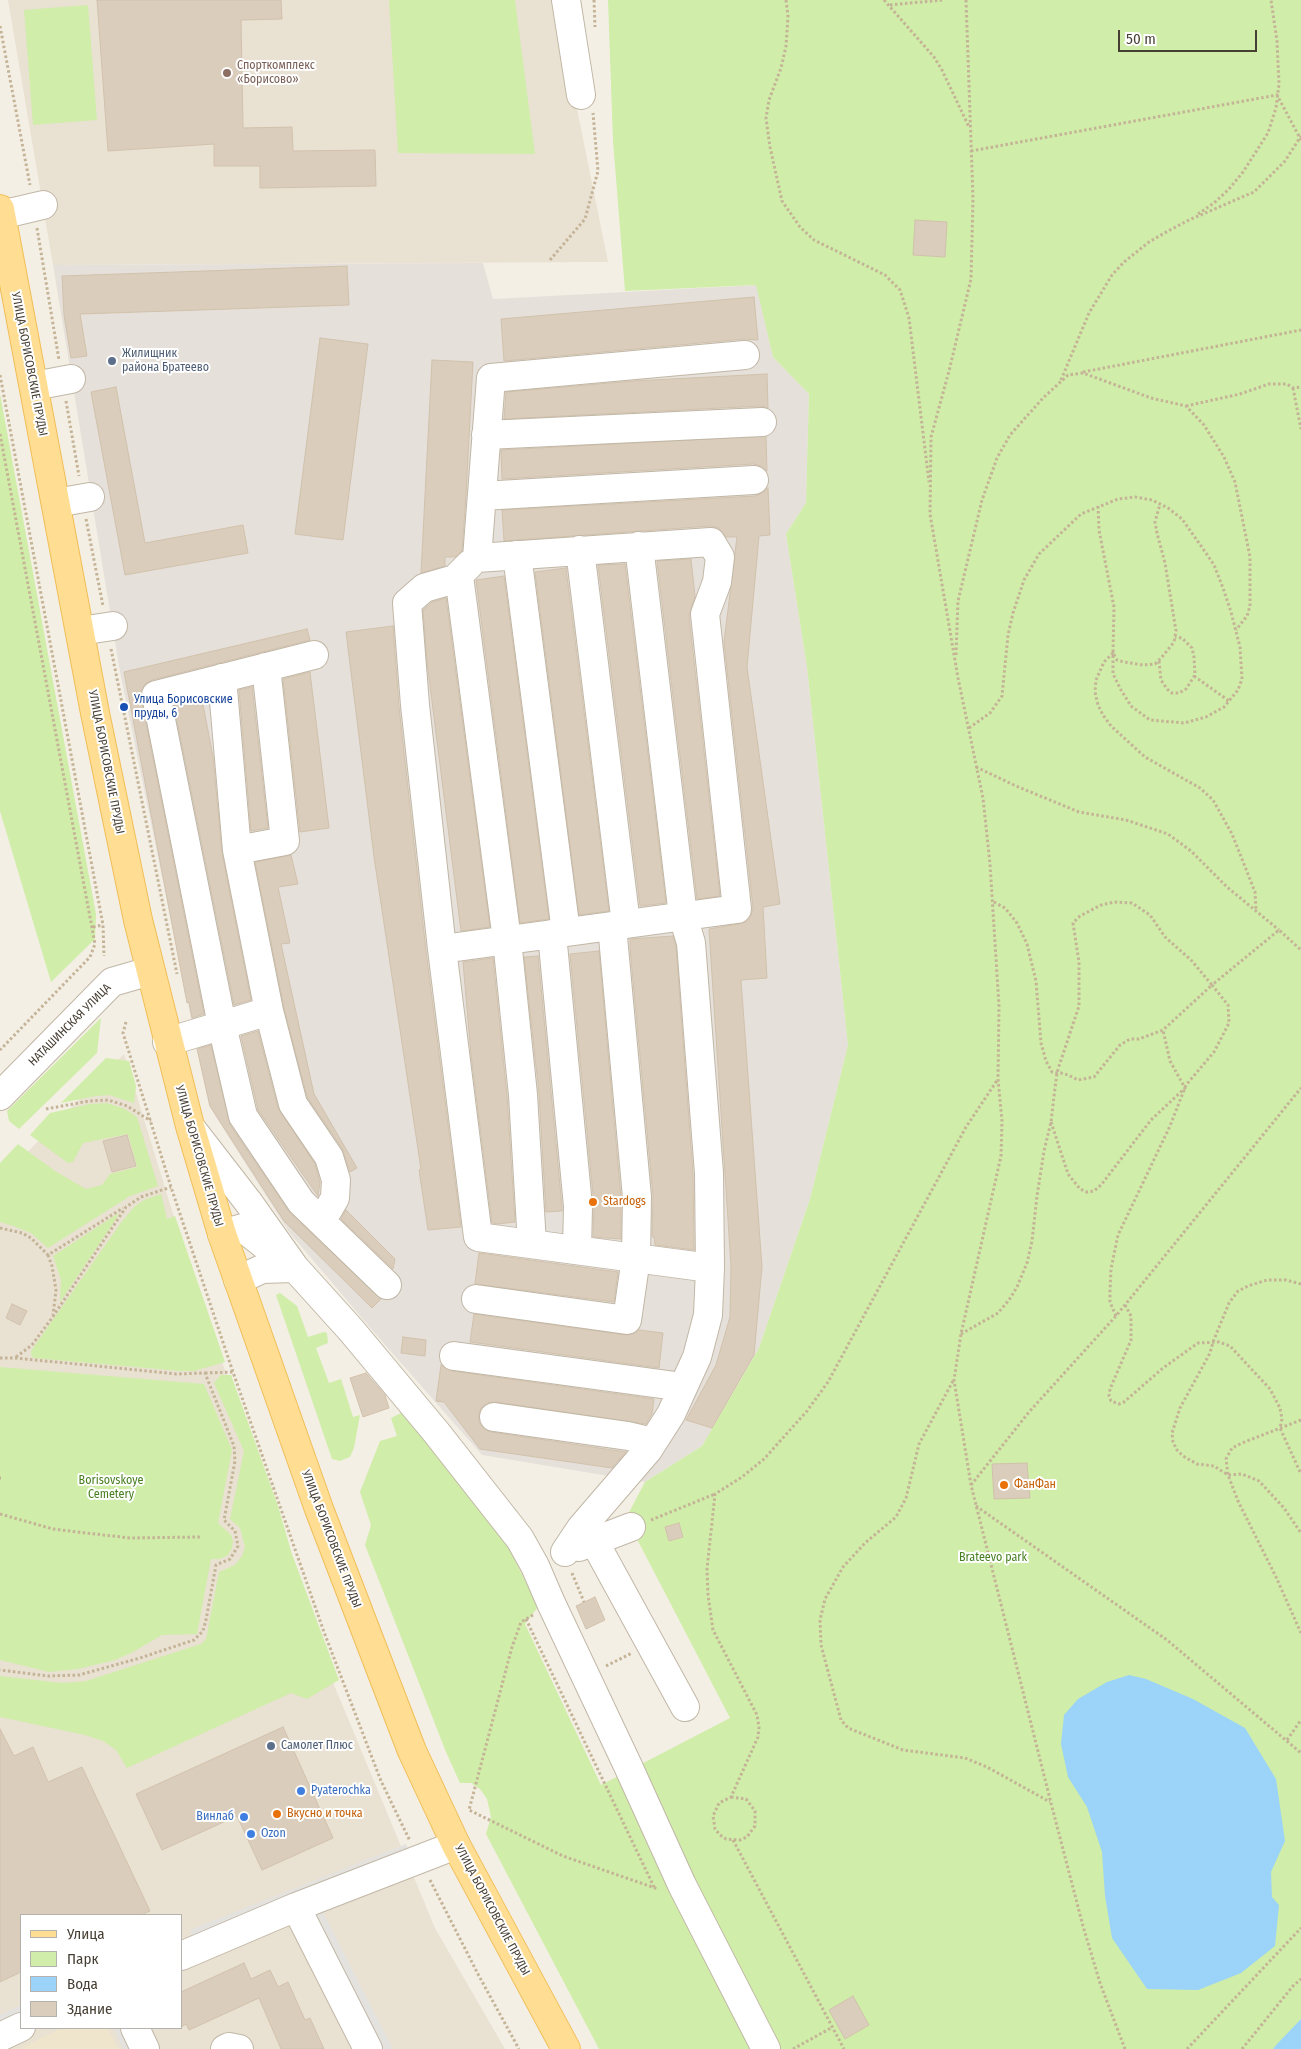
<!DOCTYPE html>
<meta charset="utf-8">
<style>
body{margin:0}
#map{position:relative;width:1301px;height:2049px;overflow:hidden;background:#f4efe5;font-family:"Fira Sans Condensed",sans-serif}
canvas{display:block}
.legend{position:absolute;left:20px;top:1914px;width:162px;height:115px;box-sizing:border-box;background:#fff;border:1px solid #b5b2ae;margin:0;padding:6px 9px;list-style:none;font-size:15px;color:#473f34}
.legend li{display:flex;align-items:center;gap:10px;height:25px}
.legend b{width:25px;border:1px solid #b5b2ae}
.scale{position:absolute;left:1118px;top:30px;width:139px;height:22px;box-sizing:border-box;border:2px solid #473f34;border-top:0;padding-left:6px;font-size:15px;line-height:18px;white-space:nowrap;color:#473f34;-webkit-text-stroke:4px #fff;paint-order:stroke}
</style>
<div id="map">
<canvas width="1301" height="2049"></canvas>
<ul class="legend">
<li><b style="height:6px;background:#ffde93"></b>Улица</li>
<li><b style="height:14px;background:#d0eda9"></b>Парк</li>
<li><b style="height:14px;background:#9bd4f8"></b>Вода</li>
<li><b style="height:14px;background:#dacdbc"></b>Здание</li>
</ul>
<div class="scale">50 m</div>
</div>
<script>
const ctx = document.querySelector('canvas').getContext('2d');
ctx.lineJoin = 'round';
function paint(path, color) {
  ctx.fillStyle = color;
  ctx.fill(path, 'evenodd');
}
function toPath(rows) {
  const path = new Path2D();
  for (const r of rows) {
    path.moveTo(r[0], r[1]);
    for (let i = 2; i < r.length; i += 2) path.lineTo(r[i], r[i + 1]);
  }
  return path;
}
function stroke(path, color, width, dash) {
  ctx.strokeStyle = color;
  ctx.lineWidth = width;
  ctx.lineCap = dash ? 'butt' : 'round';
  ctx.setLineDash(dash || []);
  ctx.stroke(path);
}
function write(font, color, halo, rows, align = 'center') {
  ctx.font = font + ' "Fira Sans Condensed",sans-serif';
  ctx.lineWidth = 4;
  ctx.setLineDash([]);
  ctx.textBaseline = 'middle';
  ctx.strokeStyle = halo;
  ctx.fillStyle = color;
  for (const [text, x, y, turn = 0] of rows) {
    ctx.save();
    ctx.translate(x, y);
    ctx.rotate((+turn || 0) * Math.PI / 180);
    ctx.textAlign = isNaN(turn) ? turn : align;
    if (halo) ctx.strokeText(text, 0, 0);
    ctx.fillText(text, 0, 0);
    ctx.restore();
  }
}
const residential = toPath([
 [8,0,555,0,608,262,53,265],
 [124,1054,190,1269,332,1680,435,1928,505,2049,0,2049,0,1180],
 [21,1915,181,1915,181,2028,21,2028]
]);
const industrial = toPath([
 [483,263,493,299,757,285,773,357,809,394,806,503,786,534,807,667,848,1045,810,1199,759,1348,702,1446,645,1482,482,1455,379,1338,289,1232,209,1106,120,672,53,265]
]);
const education = toPath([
 [62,2028,108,2028,118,2049,19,2049]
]);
const green = toPath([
 [389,0,515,0,535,154,398,153],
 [608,0,1301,0,1301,2019,1273,2049,599,2049,486,1834,491,1817,487,1799,480,1789,471,1783,460,1783,446,1752,365,1545,371,1525,360,1492,380,1441,397,1436,391,1418,405,1411,504,1538,538,1607,525,1624,601,1785,730,1718,626,1518,645,1482,702,1446,759,1348,810,1199,848,1045,807,667,786,534,806,503,809,394,773,357,756,285,625,291,613,141],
 [88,5,97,120,33,125,24,10],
 [0,394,96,914,95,939,51,982,0,811],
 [101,1018,97,1053,19,1129,9,1121,7,1111],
 [106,1058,129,1061,136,1086,134,1103,109,1095,96,1096,61,1103],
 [107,1103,125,1109,137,1117,158,1186,130,1196,48,1248,31,1233,13,1226,0,1222,0,1163,18,1144,55,1171,86,1189,102,1185,110,1174,137,1167,128,1134,83,1143,73,1162,68,1163,30,1135,50,1113,90,1104],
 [161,1194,167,1219,175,1216,225,1362,194,1371,180,1371,34,1358,31,1355,31,1351,120,1224,134,1207,144,1200],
 [119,1213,116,1219,60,1302,61,1280,53,1256],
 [280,1293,297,1306,308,1337,324,1332,327,1333,328,1343,316,1348,329,1383,341,1379,353,1417,360,1415,354,1448,350,1457,340,1461,332,1459,276,1295],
 [0,1367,204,1384,232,1450,218,1523,231,1535,233,1541,232,1548,228,1555,220,1559,211,1559,197,1634,162,1635,133,1652,115,1660,78,1669,49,1672,0,1660],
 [221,1375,231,1375,278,1506,292,1554,339,1680,307,1699,291,1693,127,1768,116,1750,103,1741,85,1735,0,1717,0,1676,62,1683,86,1681,201,1644,206,1639,219,1572,235,1565,242,1556,245,1547,240,1528,230,1519,244,1451,214,1383]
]);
const parking = toPath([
 [406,1844,411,1856,195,1943,190,1930],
 [323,1912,393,2049,375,2049,309,1919],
 [21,2005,21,2019,0,2029,0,2015],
 [114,2028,130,2028,140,2049,123,2049]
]);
const water = toPath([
 [1129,1675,1146,1679,1193,1699,1245,1728,1276,1779,1285,1841,1271,1872,1272,1897,1279,1905,1275,1946,1241,1973,1198,1990,1147,1989,1112,1938,1105,1896,1102,1852,1087,1807,1068,1777,1061,1744,1064,1715,1078,1699,1107,1682],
 [1301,2019,1301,2049,1273,2049,1277,2044]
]);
const building = toPath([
 [97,0,281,0,282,19,241,20,243,128,292,127,293,151,375,150,376,186,260,188,260,166,214,166,214,144,108,151,97,0],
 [915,220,947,222,945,257,913,255,915,220],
 [347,266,349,305,80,314,87,356,71,358,64,315,62,276,347,266],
 [754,297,758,340,744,339,504,361,501,319,754,297],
 [320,338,368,344,343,540,295,534,320,338],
 [432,360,473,362,466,495,462,551,455,557,445,557,445,566,421,573,432,360],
 [767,374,768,408,761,406,504,419,506,392,633,381,767,374],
 [116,387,145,543,243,525,248,553,125,575,91,392,116,387],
 [766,436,767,471,761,466,753,464,502,479,501,450,766,436],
 [768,488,770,535,759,536,747,667,780,904,763,907,767,978,741,980,762,1267,754,1355,712,1428,686,1420,716,1365,730,1317,731,1266,709,929,739,924,746,922,751,916,753,908,724,642,737,537,726,537,719,528,710,526,504,541,502,510,755,496,762,493,768,488],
 [691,559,695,596,689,616,720,896,697,899,657,561,691,559],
 [625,564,666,903,640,906,598,565,625,564],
 [566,568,609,911,579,915,535,572,566,568],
 [504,576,549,919,520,923,476,580,504,576],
 [446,598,490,927,461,931,427,662,423,610,432,602,446,598],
 [393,626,399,707,426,951,461,1227,428,1230,419,1170,421,1169,374,857,346,632,393,626],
 [307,629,310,640,152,680,145,684,141,691,141,698,204,1014,192,1018,189,1002,187,1003,124,672,307,629],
 [310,672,329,828,300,832,283,679,310,672],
 [252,687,268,828,251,831,239,690,252,687],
 [202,699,213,757,222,853,251,1000,234,1005,174,706,202,699],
 [291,855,298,884,278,887,290,943,281,944,314,1094,357,1168,350,1172,342,1148,307,1097,284,1008,255,862,291,855],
 [673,936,676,946,693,1174,694,1250,655,1245,654,1237,652,1237,653,1196,630,948,630,939,673,936],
 [599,951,621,1198,621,1239,593,1237,594,1205,570,954,599,951],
 [538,956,562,1207,562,1211,546,1212,539,1093,524,957,538,956],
 [493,958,507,1096,515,1222,498,1224,492,1223,471,1055,463,962,493,958],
 [258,1031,278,1108,315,1164,320,1182,318,1196,258,1110,241,1036,258,1031],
 [211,1045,230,1125,290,1213,381,1299,372,1308,284,1221,210,1106,197,1049,211,1045],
 [127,1135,136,1166,112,1172,103,1141,127,1135],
 [346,1210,395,1259,393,1269,341,1219,346,1210],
 [479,1253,618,1272,614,1302,475,1284,479,1253],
 [12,1304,27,1311,20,1325,6,1318,12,1304],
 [474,1314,625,1335,633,1334,639,1330,663,1333,659,1368,470,1342,474,1314],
 [403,1337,426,1340,425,1356,401,1353,403,1337],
 [441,1365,452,1371,654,1399,652,1414,646,1424,496,1402,488,1403,481,1408,479,1415,479,1422,484,1429,491,1432,626,1452,612,1468,480,1449,444,1402,436,1401,441,1365],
 [366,1373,385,1395,389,1408,363,1417,350,1378,366,1373],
 [1027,1463,1030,1498,994,1499,992,1464,1027,1463],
 [679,1523,683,1537,669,1541,665,1527,679,1523],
 [595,1597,605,1620,586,1629,576,1606,595,1597],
 [283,1727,333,1838,262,1870,237,1816,162,1850,136,1794,283,1727],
 [0,1729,14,1756,33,1747,48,1782,82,1767,150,1911,141,1915,21,1915,21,1972,0,1982,0,1729],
 [244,1963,251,1979,270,1970,278,1987,288,1982,305,2020,310,2018,324,2049,281,2049,259,1998,189,2030,186,2024,181,2027,181,1992,244,1963],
 [853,1996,869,2025,845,2039,829,2010,853,1996]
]);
const path = toPath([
 [594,0,595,27],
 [786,0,788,16,786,46,781,68,769,100,766,118,770,147,782,201,800,227,814,240,885,275,900,290,909,318,929,482],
 [884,0,934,57,942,70,969,127],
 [966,0,973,198,971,279,949,371,931,437,930,514,958,678,983,798,990,864,999,1006,998,1079,1002,1121,1001,1156,961,1334,954,1380,971,1485,1051,1803,1083,1926,1100,1983,1125,2049],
 [890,5,942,0],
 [0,26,30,185],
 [971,151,1277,95,1301,140],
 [1198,214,1214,203,1229,189,1243,172,1268,133,1276,108,1279,84,1277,41,1271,0],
 [37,228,59,360],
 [550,260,585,219,598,171,593,113],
 [1083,372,1301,330],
 [0,375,103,925,104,956],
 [1061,380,1089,313,1112,275,1124,262,1149,242,1168,231,1189,220,1254,192,1285,161,1301,136],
 [1293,388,1301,429],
 [66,401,79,476],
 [1186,406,1240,394,1269,384,1287,384,1293,388,1301,387],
 [0,434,95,944,90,957,0,1050],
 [1098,506,1099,530,1114,607,1113,653,1117,660,1124,662,1143,665,1155,664,1162,657,1174,642,1176,631,1165,563,1157,533,1155,522,1160,504],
 [86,519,103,606],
 [111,649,177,974],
 [956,655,958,601,982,500,997,458,1010,435,1043,398,1068,375,1083,373,1151,398,1186,406,1204,425,1224,457,1235,482,1250,557,1250,606,1247,616,1236,630],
 [1159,661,1161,680,1167,689,1172,693,1179,693,1186,689,1195,675,1194,657,1192,648,1182,638,1175,637],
 [1194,676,1229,701],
 [969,728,990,713,1002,696,1008,635,1013,613,1024,580,1039,554,1081,514,1118,499,1135,497,1152,500,1168,508,1182,519,1206,553,1214,565,1223,588,1231,612,1240,647,1242,679,1238,690,1224,707,1206,717,1184,723,1150,720,1131,706,1121,690,1113,674,1113,653,1104,662,1096,680,1095,692,1098,705,1103,715,1111,726,1145,757,1200,788,1213,800,1232,834,1240,854,1255,892,1256,911],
 [976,767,1016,786,1079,812,1126,820,1168,834,1191,851,1227,887,1279,930],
 [93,927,103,925],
 [126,1022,123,1033,171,1187,233,1372,324,1632,381,1781,410,1841],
 [46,1109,89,1101,108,1100,127,1106,151,1121],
 [1051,1122,1068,1174,1080,1189,1087,1192,1094,1191,1101,1185,1151,1120,1185,1088,1170,1061,1163,1030],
 [0,1228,22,1233,31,1238,48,1255,123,1208],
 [48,1255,52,1266,56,1290,53,1315],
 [1301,1284,1286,1280,1267,1280,1248,1286,1238,1291,1229,1303,1213,1342,1210,1353,1180,1408,1172,1433,1173,1442,1177,1450,1183,1456,1197,1464,1214,1466,1228,1475,1242,1474,1259,1481,1284,1508,1301,1533],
 [1125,1305,1131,1316,1131,1340,1110,1389,1109,1396,1111,1401,1119,1404,1124,1402,1163,1368,1198,1343,1219,1342,1230,1346,1270,1389,1280,1408,1282,1419,1280,1428,1301,1474],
 [1116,1316,1110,1302,1110,1291,1111,1269,1118,1235,1170,1126,1186,1085,1214,1052,1229,1023,1228,1005,1212,985,1279,930,1301,950],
 [961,1334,998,1313,1009,1300,1017,1287,1027,1263,1032,1241,1037,1196,1044,1151,1051,1122,1055,1088,1057,1073,1059,1066,1079,1006,1079,962,1073,923,1080,916,1101,905,1114,902,1132,903,1150,915,1165,937,1191,960,1212,985,1163,1030,1139,1039,1130,1039,1120,1045,1094,1077,1078,1080,1068,1075,1061,1073,1057,1073,1052,1072,1046,1061,1041,1043,1036,981,1027,944,1017,923,1005,908,992,901],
 [16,1357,32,1345,52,1318,126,1207,141,1197,171,1187],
 [0,1358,16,1358,176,1374,205,1373,234,1446,235,1461,224,1520,235,1531,238,1546,230,1559,216,1565,206,1620,203,1631,194,1640,140,1658,79,1675,48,1676,0,1670],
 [205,1373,233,1372],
 [953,1381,919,1444,906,1498,896,1517,865,1543,843,1567,825,1599,820,1620,821,1645,841,1720,848,1728,903,1750,965,1758,987,1767,1050,1802],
 [1301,1420,1242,1443,1232,1448,1226,1459,1228,1475,1238,1501,1276,1577,1301,1633],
 [0,1478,1,1478],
 [971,1485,1029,1412,1116,1316,1301,1088],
 [976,1506,1167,1640,1301,1753],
 [0,1514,53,1529,86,1533,130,1538,200,1537],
 [651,1520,715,1494],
 [572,1573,584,1602],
 [533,1615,521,1622,512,1647,469,1810,563,1856,658,1889],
 [526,1619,654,1887],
 [606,1666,632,1653],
 [1287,1740,1301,1720],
 [731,1797,746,1799,755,1811,755,1826,747,1837,740,1840,726,1839,720,1835,715,1829,713,1816,719,1803,731,1797,758,1737,759,1727,757,1715,713,1630,708,1595,707,1569,715,1494,742,1477,764,1459,807,1411,828,1382,966,1127,998,1079],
 [733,1840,844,2049],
 [430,1880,479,1976,519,2049],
 [793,2049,831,2028],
 [1187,2049,1301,1928],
 [1242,2049,1293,1986,1301,1979]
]);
const minor = toPath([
 [566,0,581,95],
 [1,215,43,205],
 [34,386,71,379],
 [486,435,762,422],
 [482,496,754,480],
 [56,503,90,497],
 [639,546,683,916,691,943,709,1173,710,1268],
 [580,550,626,924],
 [517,555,566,932],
 [459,576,507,940,523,1095,532,1244],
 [80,631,113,626],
 [314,655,156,695,222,1025,243,1116,301,1202,387,1285],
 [222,678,237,850,269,1011,293,1104,329,1157,336,1180,335,1198,328,1210,319,1218],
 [237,850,285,841,266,667],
 [552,934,578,1206,577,1250],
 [442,949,415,705,407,603,424,588,455,579,470,564],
 [167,1042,269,1011],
 [0,1096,112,982,150,971],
 [191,1128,249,1203,295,1268,351,1330,436,1432,520,1539,535,1566,551,1603,628,1766,682,1885,766,2049],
 [222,1234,243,1228,272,1251],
 [238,1280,262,1269,295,1268],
 [476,1299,627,1320,636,1258,637,1197,612,926],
 [454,1356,683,1387],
 [494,1417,628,1436,653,1442],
 [594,1541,685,1707],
 [579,1547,631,1527],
 [565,1552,581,1528,648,1450,671,1414,697,1357,708,1315,710,1268,478,1237,442,949,737,909,705,614,717,582,720,557,711,542,477,558,491,378,745,355],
 [296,1907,368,2049],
 [181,1956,296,1907,456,1845],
 [135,2028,145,2049],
 [0,2037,21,2027],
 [225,2049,229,2047,239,2049]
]);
const major = toPath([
 [0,209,95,713,138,920,190,1126,222,1234,319,1509,412,1751,456,1845,566,2049]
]);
const markers = [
 [227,73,5,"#8d6e63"],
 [112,361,5,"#5c6f8a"],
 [124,707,5,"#1a4fb4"],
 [593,1202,5,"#e8710a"],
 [1004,1485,5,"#e8710a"],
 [271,1746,5,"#5c6f8a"],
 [301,1791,5,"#3f7fe0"],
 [277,1814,5,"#e8710a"],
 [244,1817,5,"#3f7fe0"],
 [251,1834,5,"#3f7fe0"]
];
const educationNames = [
 ["Спорткомплекс",237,66],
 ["«Борисово»",237,80]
];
const serviceNames = [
 ["Жилищник",122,354],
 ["района Братеево",122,368],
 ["Самолет Плюс",281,1746]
];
const streetNames = [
 ["УЛИЦА БОРИСОВСКИЕ ПРУДЫ",29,364,79],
 ["УЛИЦА БОРИСОВСКИЕ ПРУДЫ",106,762,79],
 ["НАТАШИНСКАЯ УЛИЦА",70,1025,-45],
 ["УЛИЦА БОРИСОВСКИЕ ПРУДЫ",199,1156,74],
 ["УЛИЦА БОРИСОВСКИЕ ПРУДЫ",331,1539,69],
 ["УЛИЦА БОРИСОВСКИЕ ПРУДЫ",492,1910,62]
];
const transitNames = [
 ["Улица Борисовские",134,700],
 ["пруды, 6",134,714]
];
const foodNames = [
 ["Stardogs",603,1202],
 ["ФанФан",1014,1485],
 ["Вкусно и точка",287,1814]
];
const parkNames = [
 ["Borisovskoye",111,1481],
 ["Cemetery",111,1495],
 ["Brateevo park",993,1558]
];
const shopNames = [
 ["Pyaterochka",311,1791],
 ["Винлаб",234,1817,"right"],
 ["Ozon",261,1834]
];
paint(residential, '#e9e1d2');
paint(industrial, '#e6e0da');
paint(education, '#efe5cd');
paint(green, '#d0eda9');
paint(parking, '#e4e2de');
paint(water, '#9bd4f8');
paint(building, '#dacdbc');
stroke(building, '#d2c2ac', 1);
stroke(minor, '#c1b7a6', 30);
stroke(major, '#f0be57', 30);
stroke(path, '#c4b396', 3, [2.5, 2.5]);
stroke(minor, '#fff', 28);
stroke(major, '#ffde93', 28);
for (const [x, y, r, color] of markers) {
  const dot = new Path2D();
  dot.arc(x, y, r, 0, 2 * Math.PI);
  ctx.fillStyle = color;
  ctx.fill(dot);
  stroke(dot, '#fff', 2);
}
write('12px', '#785e54', '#fff', educationNames, 'left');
write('12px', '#4e5e75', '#fff', serviceNames, 'left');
write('12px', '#473f34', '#fff', streetNames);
write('12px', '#164399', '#fff', transitNames, 'left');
write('12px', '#c56008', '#fff', foodNames, 'left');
write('12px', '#477f21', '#fff', parkNames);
write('12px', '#366cbe', '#fff', shopNames, 'left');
</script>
